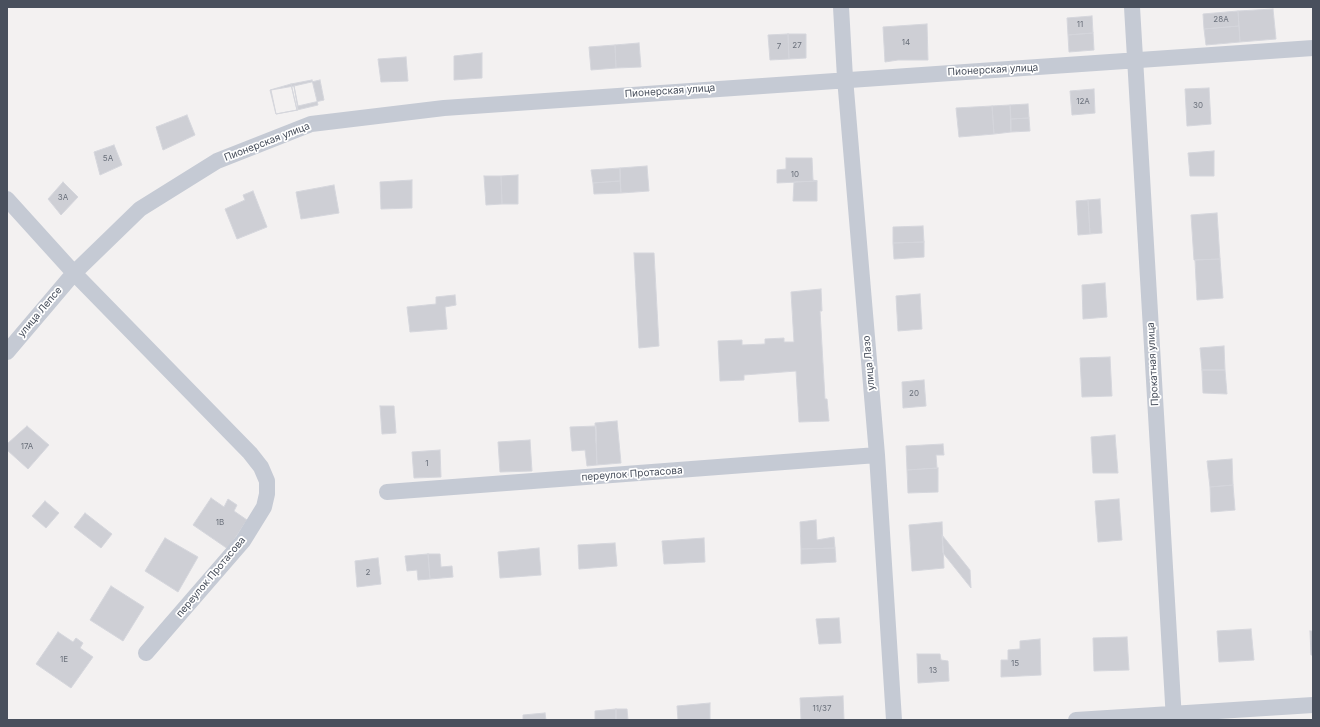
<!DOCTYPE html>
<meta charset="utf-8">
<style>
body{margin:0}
#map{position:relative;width:1320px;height:727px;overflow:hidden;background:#f3f1f1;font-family:Inter,sans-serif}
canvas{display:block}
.frame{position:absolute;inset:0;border:8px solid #49505d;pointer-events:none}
</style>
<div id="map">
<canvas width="1320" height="727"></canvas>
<div class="frame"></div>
</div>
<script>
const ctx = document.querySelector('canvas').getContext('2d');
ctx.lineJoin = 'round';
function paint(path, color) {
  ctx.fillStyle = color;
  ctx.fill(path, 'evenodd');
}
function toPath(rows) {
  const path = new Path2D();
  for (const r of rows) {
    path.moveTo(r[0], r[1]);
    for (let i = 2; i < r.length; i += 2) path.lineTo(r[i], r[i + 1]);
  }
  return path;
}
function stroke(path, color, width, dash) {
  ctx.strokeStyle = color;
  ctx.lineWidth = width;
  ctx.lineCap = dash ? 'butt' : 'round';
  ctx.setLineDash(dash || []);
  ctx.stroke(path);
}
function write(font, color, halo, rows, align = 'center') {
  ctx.font = font + ' Inter,sans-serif';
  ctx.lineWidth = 3.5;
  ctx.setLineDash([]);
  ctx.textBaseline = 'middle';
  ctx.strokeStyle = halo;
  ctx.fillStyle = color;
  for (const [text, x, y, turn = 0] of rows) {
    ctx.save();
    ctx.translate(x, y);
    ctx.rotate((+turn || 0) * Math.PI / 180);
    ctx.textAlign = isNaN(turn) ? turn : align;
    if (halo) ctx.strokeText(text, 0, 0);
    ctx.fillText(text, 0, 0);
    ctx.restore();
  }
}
const building = toPath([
 [1273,9,1276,39,1240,42,1238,11,1273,9],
 [1238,11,1239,26,1204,29,1203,14,1238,11],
 [1092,16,1093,33,1068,35,1067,18,1092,16],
 [927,24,928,60,898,60,885,62,883,27,927,24],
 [1239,26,1240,42,1206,45,1204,29,1239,26],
 [1093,33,1094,50,1069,52,1068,35,1093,33],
 [788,34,806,34,806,58,789,59,788,34],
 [788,34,789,59,770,60,768,35,788,34],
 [639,43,641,67,616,68,615,45,639,43],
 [615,45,616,68,591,70,589,47,615,45],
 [482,53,482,78,454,80,454,56,482,53],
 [406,57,408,81,381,82,378,59,406,57],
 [312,80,318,105,297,110,291,84,312,80],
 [320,80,324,100,298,106,294,86,320,80],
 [291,84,297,110,276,114,270,90,291,84],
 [294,86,298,110,276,114,271,90,294,86],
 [1209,88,1211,124,1187,126,1185,89,1209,88],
 [1094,89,1095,113,1072,115,1070,91,1094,89],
 [1028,104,1029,118,1011,119,1010,105,1028,104],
 [1010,105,1011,132,994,134,992,106,1010,105],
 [992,106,994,134,959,137,956,108,992,106],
 [187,115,195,135,163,150,156,127,187,115],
 [1029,118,1030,131,1011,132,1011,119,1029,118],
 [114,145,122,165,100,175,94,152,114,145],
 [1214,151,1214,176,1190,176,1188,153,1214,151],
 [786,158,812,158,813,180,817,181,777,183,777,170,786,169,786,158],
 [647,166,649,191,621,193,620,168,647,166],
 [620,168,620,181,593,183,591,170,620,168],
 [518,175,518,204,502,204,501,176,518,175],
 [484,176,501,176,502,204,486,205,484,176],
 [412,180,412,208,381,209,380,182,412,180],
 [620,181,621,193,594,194,593,183,620,181],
 [817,181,817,201,793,201,794,182,817,181],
 [63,182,78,197,61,215,48,199,63,182],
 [334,185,339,213,301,219,296,192,334,185],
 [253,191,267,227,237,239,225,209,245,200,243,195,253,191],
 [1100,199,1102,233,1090,234,1088,200,1100,199],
 [1088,200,1090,234,1078,235,1076,201,1088,200],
 [1217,213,1220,259,1194,260,1191,215,1217,213],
 [923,226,924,242,893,243,893,227,923,226],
 [924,242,924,257,894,259,893,243,924,242],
 [634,253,654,253,659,346,639,348,634,253],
 [1220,259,1223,298,1197,300,1195,260,1220,259],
 [1105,283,1107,317,1083,319,1082,285,1105,283],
 [821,289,822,311,820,311,825,399,827,399,829,421,799,422,796,371,744,375,744,380,720,381,718,341,742,340,742,345,765,344,765,339,784,338,784,342,794,342,791,292,821,289],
 [920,294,922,329,898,331,896,296,920,294],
 [455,295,456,305,445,307,447,329,410,332,407,307,436,304,436,297,455,295],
 [1224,346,1225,370,1202,370,1200,348,1224,346],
 [1110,357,1112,396,1082,397,1080,358,1110,357],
 [1202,370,1225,370,1227,394,1203,393,1202,370],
 [924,380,926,406,903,408,902,382,924,380],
 [380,406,394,406,396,433,382,434,380,406],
 [617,421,621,463,597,465,595,423,617,421],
 [27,426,49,445,28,469,7,450,7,444,27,426],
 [596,426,597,465,587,466,585,450,572,451,570,427,596,426],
 [1115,435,1118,473,1093,473,1091,437,1115,435],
 [530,440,532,471,500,472,498,442,530,440],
 [943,444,944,455,936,455,937,468,907,470,906,446,943,444],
 [440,450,441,477,414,478,412,452,440,450],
 [1232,459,1233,485,1210,487,1207,461,1232,459],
 [938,468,938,492,908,493,907,470,938,468],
 [1233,485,1235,510,1211,512,1210,487,1233,485],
 [211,498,224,507,228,499,237,505,234,511,247,520,228,549,193,525,211,498],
 [1119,499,1122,540,1098,542,1095,501,1119,499],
 [45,501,59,513,46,528,32,516,45,501],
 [85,513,112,534,101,548,74,527,85,513],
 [816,520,817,540,834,537,835,548,801,549,800,522,816,520],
 [942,522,944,568,912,571,909,525,942,522],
 [942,535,970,570,971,588,943,553,942,535],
 [165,538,198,557,178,592,145,571,165,538],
 [704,538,705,562,664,564,662,541,704,538],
 [615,543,617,566,579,569,578,545,615,543],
 [539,548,541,575,500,578,498,552,539,548],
 [835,548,836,562,801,564,801,549,835,548],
 [428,554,430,579,418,580,417,570,407,571,405,556,428,554],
 [428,554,440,554,441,567,452,566,453,577,430,579,428,554],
 [378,558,381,584,357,587,355,561,378,558],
 [111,586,144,607,123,641,90,620,111,586],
 [839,618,841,643,819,644,816,619,839,618],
 [1251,629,1254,660,1219,662,1217,631,1251,629],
 [1310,631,1313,631,1313,655,1311,655,1310,631],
 [58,632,73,642,76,638,83,643,80,648,93,657,71,688,36,664,58,632],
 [1127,637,1129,670,1094,671,1093,638,1127,637],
 [1040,639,1041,675,1001,677,1001,660,1008,660,1008,650,1020,649,1020,641,1040,639],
 [917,654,940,654,941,660,948,661,949,681,918,683,917,654],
 [843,696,844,720,801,720,800,698,843,696],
 [710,703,710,720,678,720,677,706,710,703],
 [616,709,627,709,628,720,616,720,616,709],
 [616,709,616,720,595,720,595,711,616,709],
 [545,713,546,720,523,720,523,715,545,713]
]);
const street = toPath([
 [841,7,845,78,877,455,894,720],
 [1132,7,1174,720],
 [7,199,74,273,250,453,261,467,267,481,267,494,264,507,243,541,146,653],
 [7,352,74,273,140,209,217,161,311,124,444,108,1313,48],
 [387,492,877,455],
 [1076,720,1313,705]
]);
const numberNames = [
 ["28А",1221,20],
 ["11",1080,25],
 ["14",906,43],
 ["27",797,46],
 ["7",779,47],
 ["12А",1083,102],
 ["30",1198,106],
 ["5А",108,159],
 ["10",795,175],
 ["3А",63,198],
 ["20",914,394],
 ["17А",27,447],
 ["1",427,464],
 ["1В",220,523],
 ["2",368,573],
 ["1Е",64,660],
 ["15",1015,664],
 ["13",933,671],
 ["11/37",822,709]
];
const streetNames = [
 ["Пионерская улица",993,70,-3],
 ["Пионерская улица",670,91,-4],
 ["Пионерская улица",267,142,-21],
 ["улица Лепсе",40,312,-50],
 ["улица Лазо",869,363,-95],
 ["Прокатная улица",1153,364,-93],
 ["переулок Протасова",632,474,-4],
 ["переулок Протасова",211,577,-50]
];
paint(building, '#cecfd5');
stroke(building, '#d5d6dc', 1);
stroke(street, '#c5cad4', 16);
write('8px', '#6a707b', null, numberNames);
write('10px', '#49505d', '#fff', streetNames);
</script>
